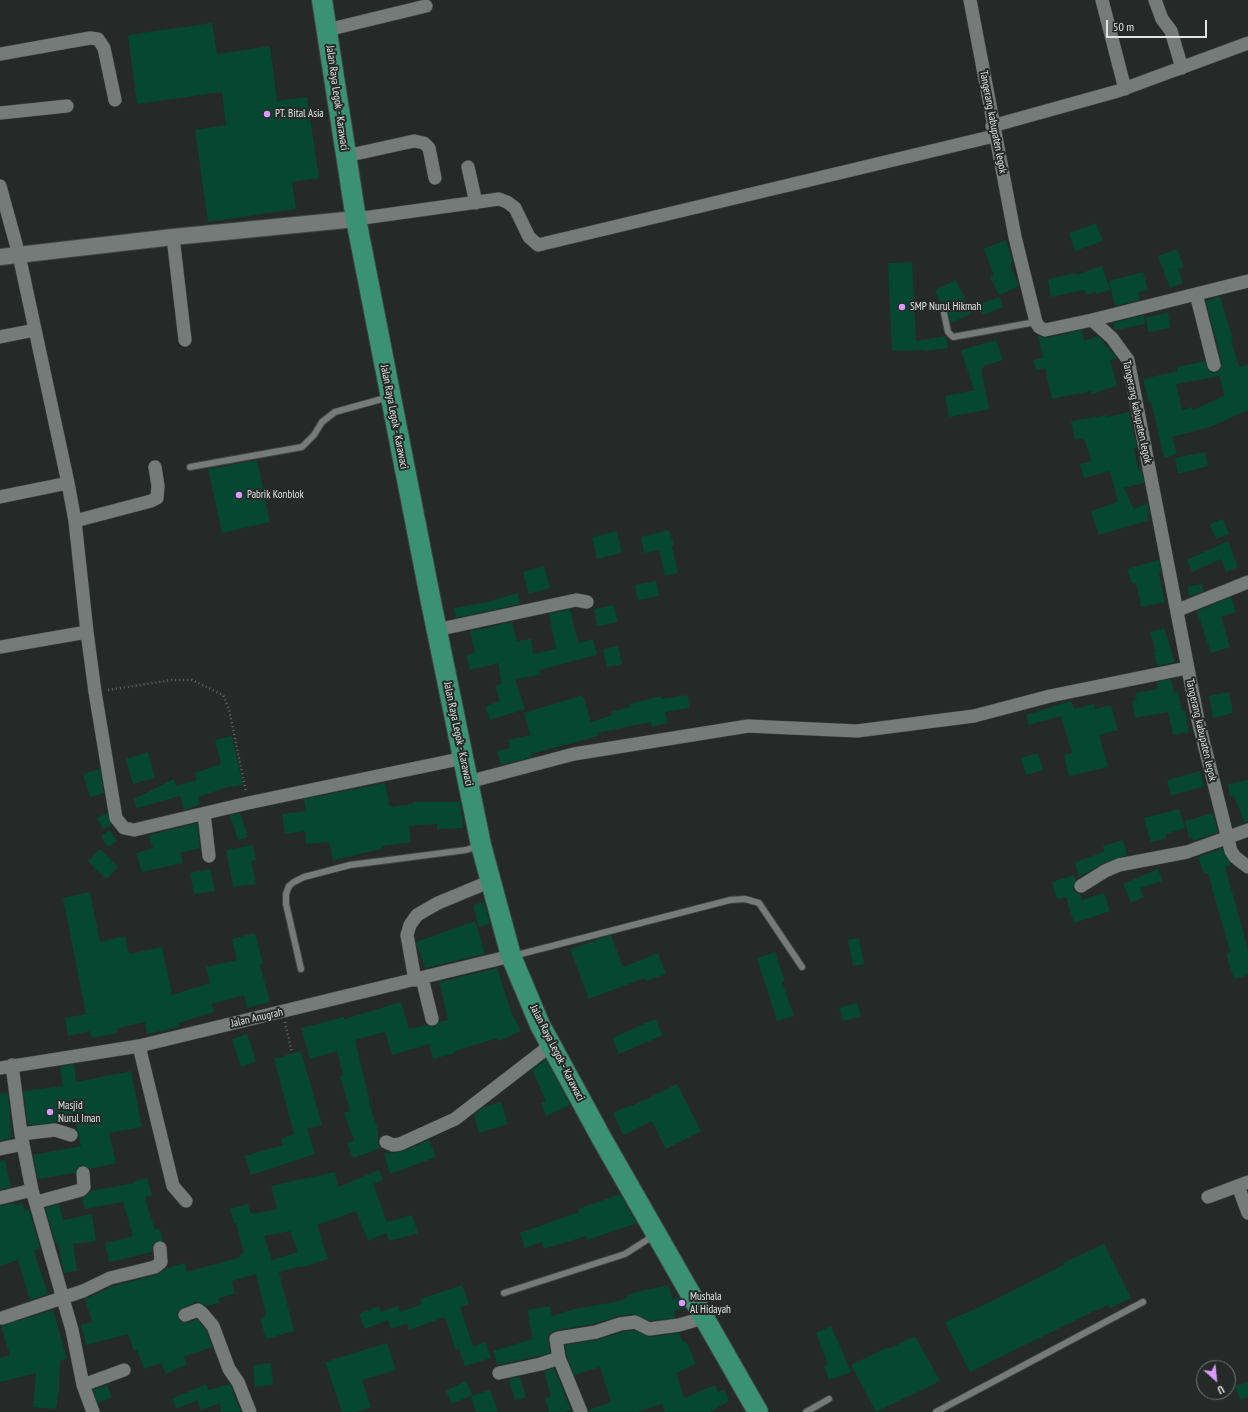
<!DOCTYPE html>
<style>
body{margin:0}
#map{position:relative;width:1248px;height:1412px;overflow:hidden;background:#252a28;font-family:"PT Sans Narrow",sans-serif}
canvas{display:block}
.north{position:absolute;left:1196px;top:1360px;width:40px;height:40px;box-sizing:border-box;background:#252a28;border:1px solid #707473;border-radius:50%;rotate:153deg;font-size:11px;font-weight:700;line-height:16px;text-align:center;color:#e1e4e3}
.north::after{content:'';display:block;margin:auto;width:14px;height:18px;background:#d89af8;clip-path:polygon(50% 0,100% 100%,50% 72%,0 100%)}
.scale{position:absolute;left:1106px;top:20px;width:101px;height:18px;box-sizing:border-box;border:2px solid #e1e4e3;border-top:0;padding-left:5px;font-size:12px;line-height:14px;white-space:nowrap;color:#e1e4e3;-webkit-text-stroke:3px #252a28;paint-order:stroke}
</style>
<div id="map">
<canvas width="1248" height="1412"></canvas>
<div class="north">U</div>
<div class="scale">50 m</div>
</div>
<script>
const ctx = document.querySelector('canvas').getContext('2d');
ctx.lineJoin = 'round';
function paint(path, color) {
  ctx.fillStyle = color;
  ctx.fill(path, 'evenodd');
}
function toPath(rows) {
  const path = new Path2D();
  for (const r of rows) {
    path.moveTo(r[0], r[1]);
    for (let i = 2; i < r.length; i += 2) path.lineTo(r[i], r[i + 1]);
  }
  return path;
}
function stroke(path, color, width, dash) {
  ctx.strokeStyle = color;
  ctx.lineWidth = width;
  ctx.lineCap = dash ? 'butt' : 'round';
  ctx.setLineDash(dash || []);
  ctx.stroke(path);
}
function write(font, color, halo, rows, align = 'center') {
  ctx.font = font + ' "PT Sans Narrow",sans-serif';
  ctx.lineWidth = 4;
  ctx.setLineDash([]);
  ctx.textBaseline = 'middle';
  ctx.strokeStyle = halo;
  ctx.fillStyle = color;
  for (const [text, x, y, turn = 0] of rows) {
    ctx.save();
    ctx.translate(x, y);
    ctx.rotate((+turn || 0) * Math.PI / 180);
    ctx.textAlign = isNaN(turn) ? turn : align;
    if (halo) ctx.strokeText(text, 0, 0);
    ctx.fillText(text, 0, 0);
    ctx.restore();
  }
}
const building = toPath([
 [212,23,217,54,270,46,277,101,307,97,319,178,292,182,296,209,208,222,195,130,226,125,222,92,137,104,128,35],
 [1096,223,1103,241,1075,251,1069,233],
 [1006,240,1013,263,1010,264,1019,286,999,295,990,277,994,275,984,249],
 [1177,249,1184,267,1178,269,1183,283,1170,288,1158,256],
 [912,262,916,341,946,336,948,348,925,351,925,350,892,351,888,263],
 [1102,266,1110,290,1096,294,1095,292,1086,295,1084,290,1051,297,1048,279,1075,273,1076,275],
 [1143,272,1148,290,1139,292,1140,300,1115,306,1109,281],
 [956,280,972,313,951,323,948,312,944,309,935,290],
 [1220,296,1233,340,1231,340,1239,367,1248,365,1248,410,1210,427,1172,437,1177,454,1164,458,1151,401,1149,402,1143,379,1177,371,1177,367,1205,361,1209,371,1216,373,1220,370,1222,363,1206,301],
 [1220,376,1224,396,1193,410,1192,407,1182,410,1176,384],
 [999,297,1003,307,983,315,979,305],
 [1168,313,1170,328,1148,332,1146,317],
 [1144,315,1145,324,1116,330,1114,329,1113,323],
 [1082,330,1084,341,1098,336,1117,358,1110,360,1117,386,1092,394,1091,391,1052,399,1045,368,1036,370,1033,360,1043,358,1038,336,1047,338],
 [996,340,1003,360,983,366,984,368,981,369,989,409,949,417,945,396,974,390,961,350],
 [1129,412,1137,447,1134,448,1138,469,1141,468,1144,483,1124,488,1134,509,1148,503,1149,520,1099,535,1091,511,1118,502,1110,471,1084,478,1080,464,1091,461,1084,438,1075,440,1071,421,1107,415,1107,417],
 [1205,452,1208,466,1178,474,1175,458],
 [257,460,270,522,222,533,208,469],
 [1223,519,1229,534,1216,539,1210,524],
 [669,530,674,546,672,546,678,573,665,576,659,550,644,553,641,537],
 [617,531,622,553,597,559,592,537],
 [1228,541,1238,567,1226,572,1221,559,1192,572,1187,560],
 [1159,560,1161,573,1159,574,1165,602,1141,607,1136,583,1132,584,1127,569],
 [544,566,550,588,529,594,523,572],
 [656,581,659,596,638,600,635,585],
 [1202,584,1203,591,1189,597,1187,587],
 [518,593,520,604,456,618,454,608,487,602],
 [1231,597,1236,612,1221,617,1230,647,1211,653,1197,611],
 [614,605,618,622,597,626,594,609],
 [570,609,578,643,593,639,597,655,539,670,540,675,515,679,525,709,490,720,485,707,500,701,495,686,502,684,498,663,470,670,466,655,475,653,470,631,512,622,517,641,531,639,533,654,556,649,549,614],
 [1164,628,1175,662,1157,666,1154,652,1156,652,1150,632],
 [618,646,622,664,607,667,603,649],
 [1171,679,1174,693,1178,692,1182,711,1185,711,1189,732,1173,735,1168,712,1135,718,1132,701,1137,700,1135,693,1158,689,1156,682],
 [1229,692,1233,713,1213,718,1209,696],
 [583,695,591,722,612,715,611,712,630,707,629,704,661,696,662,699,687,695,690,708,665,712,668,723,652,727,651,722,597,733,598,736,531,754,532,757,501,765,497,751,510,748,508,740,530,735,524,713],
 [1071,701,1074,709,1094,704,1096,709,1111,705,1118,730,1099,735,1108,767,1069,776,1064,755,1072,753,1061,716,1029,725,1026,715],
 [232,736,243,785,228,787,198,797,200,804,184,810,180,796,137,808,134,799,174,779,176,786,197,780,195,773,221,764,215,740],
 [148,752,155,778,133,784,126,759],
 [1038,753,1043,770,1026,775,1021,758],
 [100,769,104,793,90,797,83,774],
 [1200,771,1204,786,1171,796,1167,780],
 [1248,780,1248,822,1245,823,1234,796,1230,797,1228,784],
 [385,783,390,807,413,804,413,802,460,802,463,828,437,829,437,824,409,826,411,842,382,846,382,849,333,860,329,842,306,844,305,831,285,834,282,814,306,811,304,799],
 [1179,809,1185,828,1166,834,1167,838,1151,842,1144,818],
 [107,813,111,825,103,829,97,818],
 [240,813,248,837,238,840,230,815],
 [1213,813,1218,832,1193,841,1192,837,1189,838,1185,821],
 [197,823,200,848,180,853,183,863,142,872,136,853,153,848,149,835],
 [110,830,117,841,108,847,101,836],
 [1123,840,1127,855,1102,864,1079,877,1075,862,1104,852,1103,846],
 [253,845,256,860,251,861,256,884,233,887,226,850],
 [1222,848,1231,865,1225,867,1248,949,1248,975,1234,979,1226,953,1230,952,1208,873,1204,874,1198,857],
 [100,849,118,867,106,879,88,861],
 [210,869,215,891,194,894,190,873],
 [1158,869,1162,881,1140,888,1144,897,1131,903,1123,884],
 [1074,875,1076,880,1073,887,1074,891,1080,894,1082,900,1104,893,1110,911,1074,923,1066,897,1057,899,1052,882],
 [90,892,100,942,125,936,129,954,162,947,172,995,210,983,206,967,237,960,232,939,255,933,263,964,260,965,270,1002,247,1008,244,995,211,1004,214,1012,178,1023,179,1027,147,1034,145,1022,117,1028,117,1033,91,1038,90,1031,68,1036,65,1018,86,1014,63,898],
 [484,902,490,924,479,927,473,905],
 [475,921,485,954,425,968,416,942],
 [611,935,623,967,658,953,666,974,646,981,644,978,589,999,570,949],
 [859,938,864,964,853,966,848,940],
 [775,952,785,981,782,982,794,1016,777,1021,757,958],
 [497,968,513,1017,514,1017,521,1031,499,1041,497,1038,455,1051,455,1053,433,1059,429,1044,392,1055,385,1032,355,1040,370,1102,369,1102,378,1130,378,1143,381,1148,353,1158,347,1143,354,1140,344,1113,350,1111,340,1076,343,1075,337,1051,310,1059,301,1028,344,1017,344,1019,401,1002,409,1029,427,1025,434,1027,439,1022,448,1020,439,982],
 [857,1003,861,1016,843,1021,839,1008],
 [655,1019,663,1035,619,1054,612,1038],
 [247,1034,256,1061,241,1067,232,1039],
 [301,1051,322,1125,307,1129,315,1154,251,1175,245,1156,283,1145,281,1139,294,1134,274,1059],
 [546,1059,570,1105,546,1116,541,1103,546,1101,532,1070],
 [74,1064,76,1082,131,1071,142,1127,109,1133,116,1163,90,1169,82,1165,78,1167,75,1173,38,1179,33,1155,81,1146,75,1121,28,1125,23,1091,63,1086,60,1067],
 [677,1084,701,1131,666,1149,652,1121,623,1135,613,1113,631,1105,632,1106],
 [8,1093,12,1138,0,1141,0,1094],
 [501,1102,508,1124,479,1133,474,1115,484,1107],
 [429,1140,436,1157,390,1174,384,1154,403,1151],
 [5,1160,11,1187,0,1190,0,1161],
 [379,1170,383,1180,373,1184,387,1222,412,1215,418,1233,389,1241,386,1233,368,1241,356,1211,317,1225,328,1259,303,1267,302,1266,279,1272,294,1331,266,1339,260,1318,266,1316,256,1274,232,1281,235,1294,218,1298,220,1303,206,1306,199,1302,196,1302,179,1310,177,1314,180,1321,187,1323,197,1319,206,1330,212,1347,184,1357,187,1364,166,1374,161,1363,144,1369,137,1350,134,1351,128,1334,86,1345,81,1325,92,1322,85,1299,113,1286,157,1275,167,1268,185,1263,187,1272,241,1257,240,1254,244,1253,236,1223,234,1223,230,1209,248,1204,251,1214,277,1209,271,1186,335,1172,338,1187],
 [290,1231,298,1252,272,1260,264,1236],
 [147,1178,152,1195,145,1197,155,1230,160,1229,163,1241,155,1242,153,1245,152,1252,109,1262,105,1243,133,1236,123,1202,85,1209,82,1198,91,1191,134,1183,134,1181],
 [620,1194,637,1223,587,1240,586,1236,544,1249,542,1242,525,1248,520,1233,579,1212,578,1209],
 [14,1203,15,1206,22,1203,25,1211,29,1209,40,1248,34,1251,48,1294,30,1300,18,1260,0,1266,0,1206],
 [59,1204,63,1220,92,1214,96,1241,73,1244,77,1271,64,1273,58,1244,56,1244,45,1208],
 [1104,1244,1131,1298,1110,1308,1108,1305,1088,1314,970,1372,945,1322,986,1304,1064,1265,1063,1263],
 [462,1285,469,1304,460,1307,473,1347,486,1342,491,1358,465,1366,459,1349,456,1350,445,1317,409,1330,407,1323,391,1329,388,1320,365,1329,359,1314,379,1306,381,1312,398,1306,400,1312,422,1304,420,1299],
 [669,1285,672,1299,679,1297,685,1308,674,1311,675,1318,650,1321,634,1314,618,1316,594,1324,556,1330,551,1333,548,1337,550,1353,498,1365,493,1351,533,1339,527,1310,550,1306,552,1316,574,1309,615,1302,627,1298,627,1295,640,1291],
 [53,1310,67,1359,60,1361,59,1390,56,1409,33,1407,36,1373,0,1382,0,1358,10,1355,1,1326],
 [831,1326,851,1372,829,1380,824,1366,828,1364,816,1333],
 [634,1330,650,1337,679,1333,683,1342,686,1341,696,1364,676,1373,684,1398,715,1385,718,1392,724,1390,729,1401,710,1412,665,1412,662,1404,637,1412,589,1412,589,1410,611,1402,600,1367,574,1375,567,1356,565,1345,597,1340,622,1332],
 [915,1336,940,1381,876,1412,851,1365,888,1347,889,1349],
 [387,1343,396,1370,362,1380,371,1407,356,1412,342,1412,325,1362],
 [271,1363,273,1385,255,1387,253,1365],
 [554,1368,571,1410,564,1412,549,1412,545,1398,551,1396,544,1372],
 [520,1377,526,1397,515,1400,509,1379],
 [466,1381,472,1395,452,1404,446,1391],
 [1248,1382,1248,1397,1240,1400,1235,1386],
 [206,1384,209,1390,230,1384,241,1412,221,1412,220,1403,201,1410,197,1400,176,1409,172,1399],
 [107,1385,112,1397,98,1403,93,1390],
 [490,1390,498,1412,476,1412,471,1396]
]);
const path = toPath([
 [108,690,172,680,192,680,223,695,229,709,246,792],
 [285,1022,292,1053]
]);
const service = toPath([
 [944,313,948,332,953,337,1036,322],
 [190,467,302,447,314,435,322,422,335,412,389,397],
 [513,956,730,900,745,899,759,903,802,967],
 [301,969,286,904,286,894,289,886,294,882,304,877,350,865,466,850,478,846],
 [504,1293,625,1254,653,1236],
 [806,1412,829,1399],
 [936,1412,1143,1302]
]);
const minor = toPath([
 [970,0,1015,237,1036,322,1039,327,1045,330,1092,320,1112,338,1128,360,1198,720,1231,851,1235,857,1248,867],
 [1102,0,1125,89],
 [1155,0,1162,19,1171,31,1182,68],
 [327,30,426,6],
 [0,54,90,38,98,39,104,48,115,100],
 [0,113,67,106],
 [992,126,1118,91,1248,43],
 [346,156,414,141,424,143,429,148,435,178],
 [468,167,476,203],
 [0,186,19,255,68,483,75,521,87,632,95,692,116,818,124,828,134,830,248,803,464,758],
 [356,219,499,199,507,202,515,208,529,237,538,245,994,136],
 [173,237,185,340],
 [1196,294,1214,365],
 [1092,320,1248,281],
 [0,337,35,330],
 [0,497,68,483],
 [75,521,151,501,157,498,158,486,155,467],
 [1178,610,1248,582],
 [436,630,576,600,587,602],
 [0,647,87,632],
 [468,782,574,754,748,726,857,731,974,716,1050,696,1187,668],
 [204,814,209,856],
 [1081,886,1105,871,1119,865,1187,852,1248,830],
 [422,978,432,1019],
 [415,980,407,935,410,925,417,915,438,903,491,881],
 [139,1046,173,1186,186,1201],
 [12,1065,21,1134,32,1190,72,1330,83,1385,93,1412],
 [0,1068,139,1046,511,956],
 [21,1134,55,1130,71,1135],
 [386,1142,393,1145,400,1144,455,1119,551,1045],
 [0,1149,23,1144],
 [1238,1186,1248,1213],
 [1208,1197,1248,1182],
 [0,1198,32,1190],
 [37,1202,81,1190,84,1187,83,1173],
 [185,1315,198,1310,202,1313,213,1326,229,1369,238,1382,250,1412],
 [2,1318,83,1291,110,1278,155,1267,161,1262,160,1248],
 [559,1358,581,1412],
 [499,1373,541,1364,559,1358,556,1339,559,1338,596,1332,620,1324,635,1322,649,1329,679,1325,703,1318],
 [83,1385,124,1370]
]);
const tertiary = toPath([
 [0,257,173,237,356,219]
]);
const primary = toPath([
 [322,0,356,219,431,602,481,845,511,956,540,1025,602,1139,758,1412]
]);
const markers = [
 [267,114,4,"#d89af8"],
 [902,307,4,"#d89af8"],
 [239,495,4,"#d89af8"],
 [50,1112,4,"#d89af8"],
 [682,1303,4,"#d89af8"]
];
const streetNames = [
 ["Jalan Raya Legok - Karawaci",337,98,82],
 ["Tangerang kabupaten legok",993,122,79],
 ["Tangerang kabupaten legok",1137,412,78],
 ["Jalan Raya Legok - Karawaci",394,417,79],
 ["Tangerang kabupaten legok",1201,730,77],
 ["Jalan Raya Legok - Karawaci",458,734,78],
 ["Jalan Anugrah",257,1018,-13],
 ["Jalan Raya Legok - Karawaci",557,1053,63]
];
const poiNames = [
 ["PT. Bital Asia",275,114],
 ["SMP Nurul Hikmah",910,307],
 ["Pabrik Konblok",247,495],
 ["Masjid",58,1106],
 ["Nurul Iman",58,1119],
 ["Mushala",690,1297],
 ["Al Hidayah",690,1310]
];
paint(building, '#064731');
stroke(service, '#414543', 8);
stroke(minor, '#414543', 14);
stroke(tertiary, '#414543', 18);
stroke(primary, '#414543', 22);
stroke(path, '#636766', 2.5, [1, 3]);
stroke(service, '#757b78', 6);
stroke(minor, '#757b78', 13);
stroke(tertiary, '#757b78', 16);
stroke(primary, '#3a9174', 20);
for (const [x, y, r, color] of markers) {
  const dot = new Path2D();
  dot.arc(x, y, r, 0, 2 * Math.PI);
  ctx.fillStyle = color;
  ctx.fill(dot);
  stroke(dot, '#252a28', 1.5);
}
write('11px', '#e1e4e3', '#252a28', streetNames);
write('11px', '#e1e4e3', '#252a28', poiNames, 'left');
</script>
